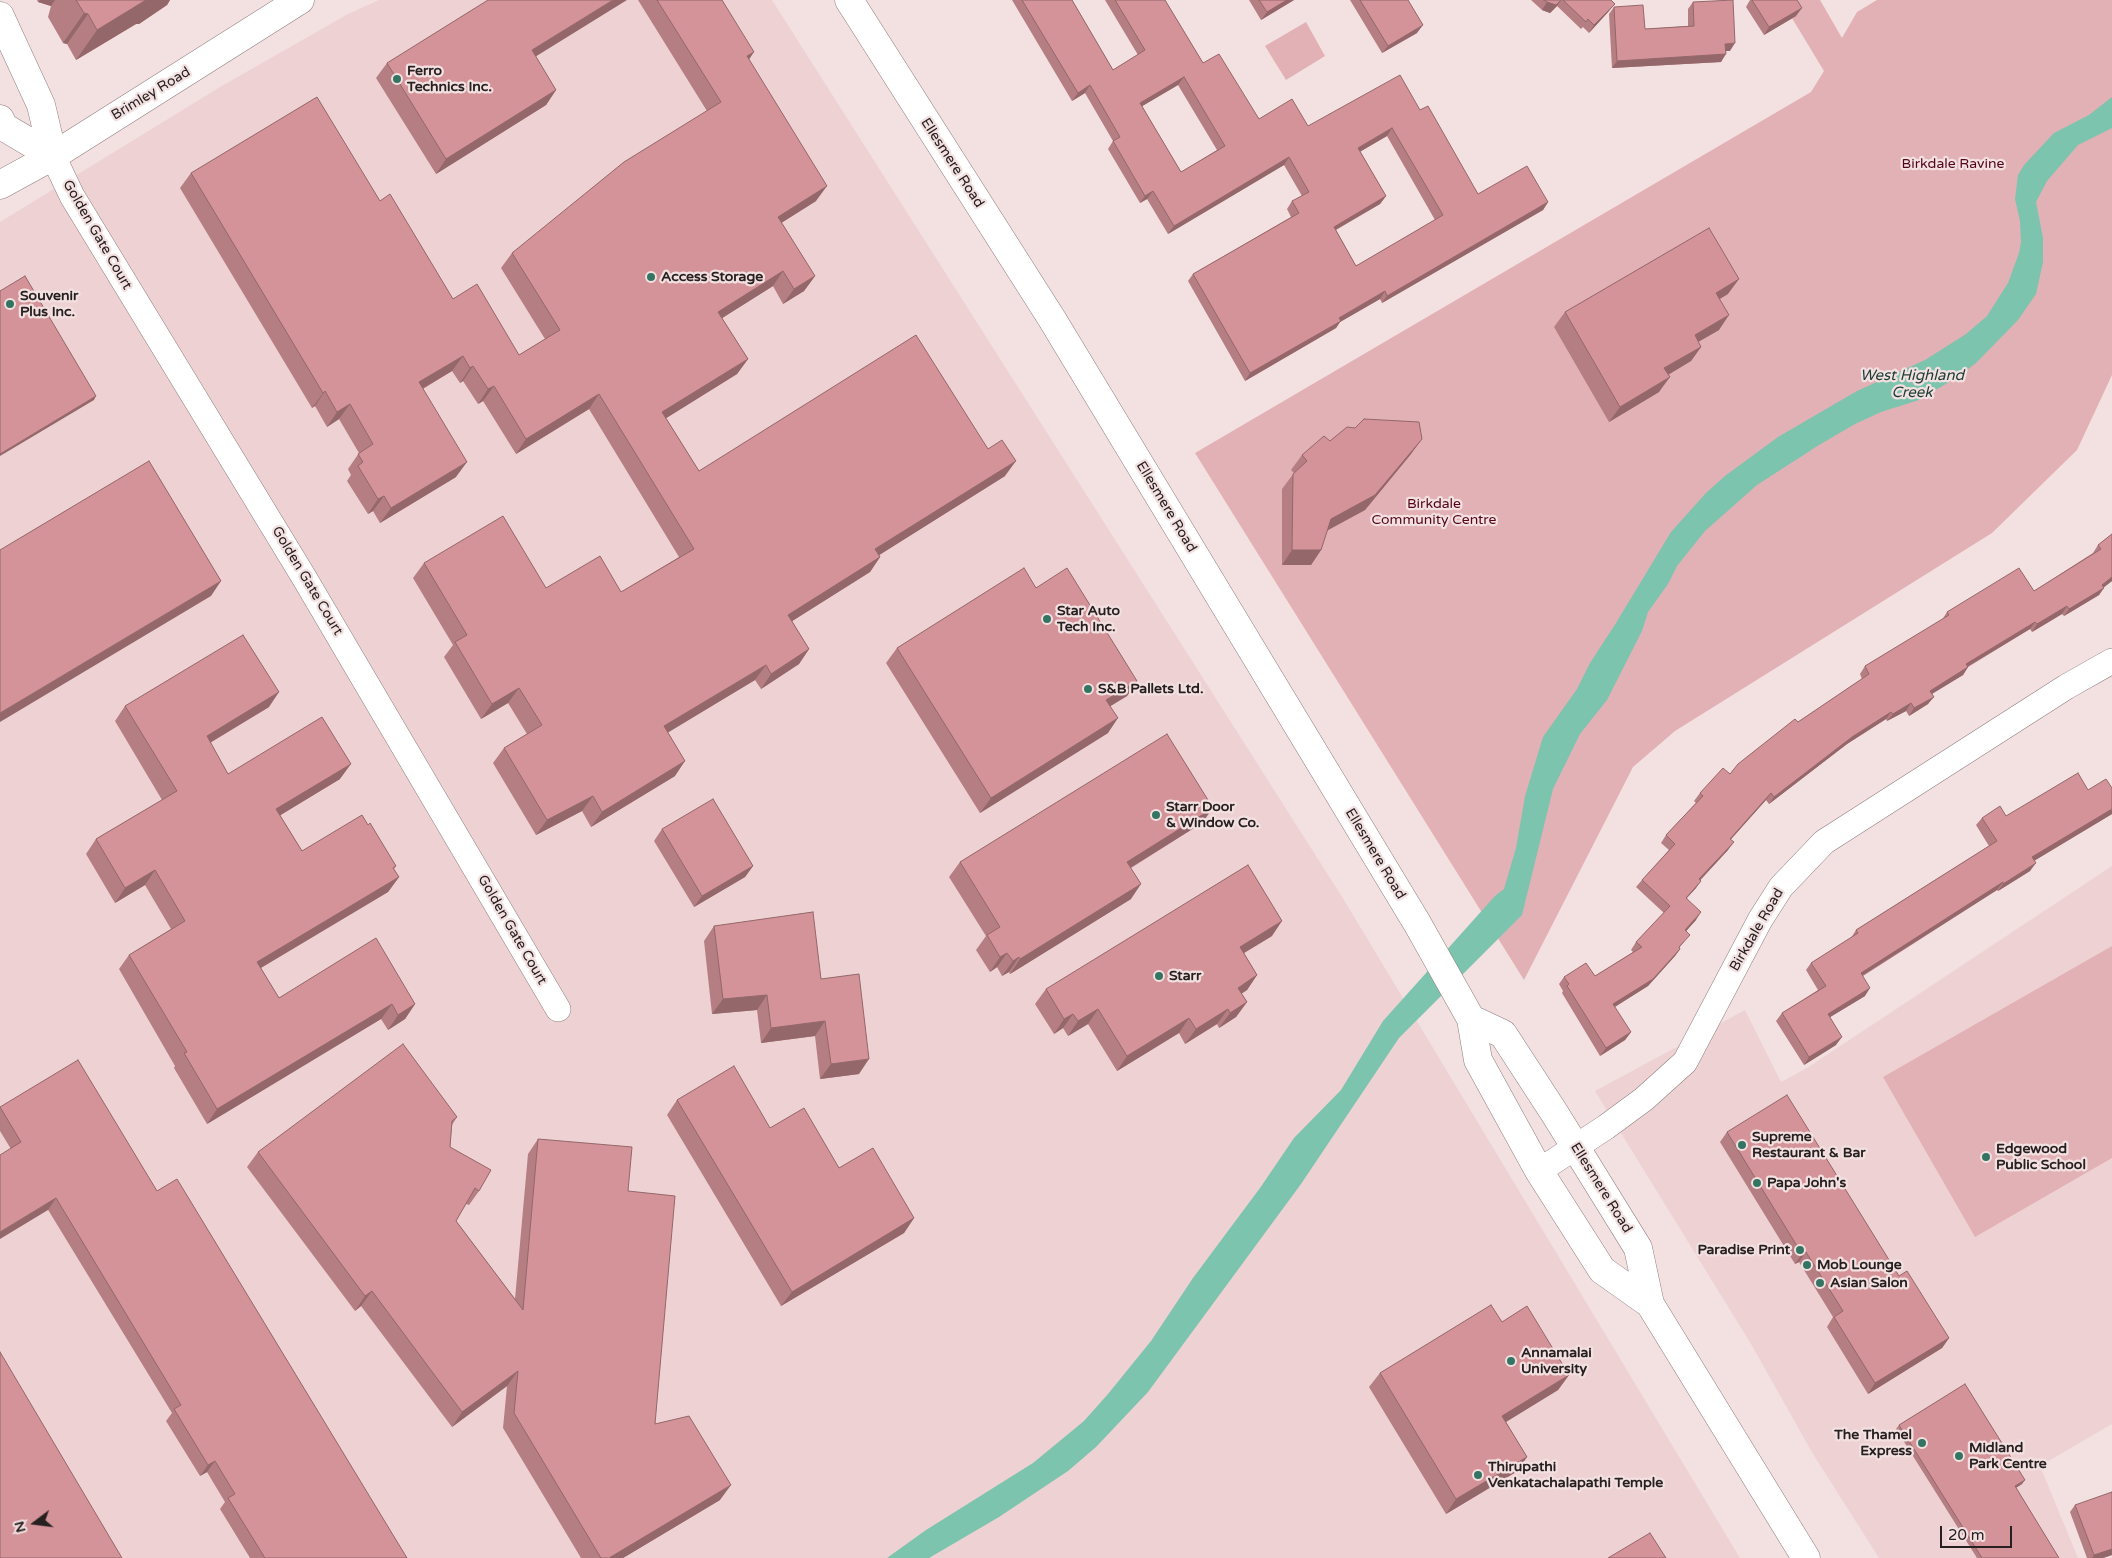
<!DOCTYPE html>
<style>
body{margin:0}
#map{position:relative;width:2112px;height:1558px;overflow:hidden;background:#f3e0e1;font-family:"Varela Round",sans-serif}
canvas{display:block}
.north{position:absolute;left:10px;top:1498px;width:50px;height:50px;-webkit-text-stroke:4px #f3e0e1;paint-order:stroke;rotate:255deg;font-size:14px;font-weight:700;line-height:20px;text-align:center;color:#272020}
.north::after{content:'';display:block;margin:auto;width:18px;height:22px;background:#272020;clip-path:polygon(50% 0,100% 100%,50% 72%,0 100%)}
.scale{position:absolute;left:1940px;top:1526px;width:72px;height:22px;box-sizing:border-box;border:2px solid #272020;border-top:0;padding-left:6px;font-size:15px;line-height:18px;white-space:nowrap;color:#272020;-webkit-text-stroke:4px #f3e0e1;paint-order:stroke}
</style>
<div id="map">
<canvas width="2112" height="1558"></canvas>
<div class="north">N</div>
<div class="scale">20 m</div>
</div>
<script>
const ctx = document.querySelector('canvas').getContext('2d');
ctx.lineJoin = 'round';
function paint(path, color) {
  ctx.fillStyle = color;
  ctx.fill(path, 'evenodd');
}
function toPath(rows) {
  const path = new Path2D();
  for (const r of rows) {
    path.moveTo(r[0], r[1]);
    for (let i = 2; i < r.length; i += 2) path.lineTo(r[i], r[i + 1]);
  }
  return path;
}
function stroke(path, color, width, dash) {
  ctx.strokeStyle = color;
  ctx.lineWidth = width;
  ctx.lineCap = dash ? 'butt' : 'round';
  ctx.setLineDash(dash || []);
  ctx.stroke(path);
}
function write(font, color, halo, rows, align = 'center') {
  ctx.font = font + ' "Varela Round",sans-serif';
  ctx.lineWidth = 4.5;
  ctx.setLineDash([]);
  ctx.textBaseline = 'middle';
  ctx.strokeStyle = halo;
  ctx.fillStyle = color;
  for (const [text, x, y, turn = 0] of rows) {
    ctx.save();
    ctx.translate(x, y);
    ctx.rotate((+turn || 0) * Math.PI / 180);
    ctx.textAlign = isNaN(turn) ? turn : align;
    if (halo) ctx.strokeText(text, 0, 0);
    ctx.fillText(text, 0, 0);
    ctx.restore();
  }
}
const built = toPath([
 [379,0,772,0,1344,900,1740,1558,0,1558,0,222,220,87,348,14],
 [2112,866,2112,1424,2040,1466,2078,1558,1879,1558,1813,1454,1751,1344,1595,1091,1745,1010,1781,1082,1807,1068]
]);
const green = toPath([
 [1781,0,1820,0,1842,38,1857,12,1877,0,2112,0,2112,375,2077,450,1992,533,1675,731,1633,767,1524,980,1195,453,1811,92,1824,71],
 [1306,22,1325,56,1286,80,1265,46],
 [2112,946,2112,1158,1975,1237,1883,1077]
]);
const water = toPath([
 [2112,97,2112,128,2078,145,2047,181,2036,202,2043,238,2043,262,2036,294,2018,320,1976,363,1959,376,1919,400,1881,412,1855,424,1819,445,1757,485,1705,531,1677,566,1668,584,1648,612,1642,631,1607,700,1580,734,1553,789,1522,915,1399,1038,1301,1184,1148,1392,1096,1447,1068,1471,999,1517,929,1558,887,1558,926,1530,1033,1463,1084,1421,1108,1394,1151,1341,1193,1278,1260,1188,1294,1138,1341,1090,1383,1021,1495,896,1504,889,1516,848,1525,796,1543,737,1577,689,1590,663,1616,623,1671,532,1706,493,1725,476,1778,437,1857,391,1925,360,1966,334,1987,316,2008,283,2019,253,2021,242,2020,221,2015,199,2018,175,2024,165,2054,133,2089,115]
]);
const minor = toPath([
 [53,156,72,196,305,579,558,1009],
 [1539,1171,1606,1127,1644,1099,1685,1062,1760,920,1781,887,1824,842,2066,687,2112,661]
]);
const tertiary = toPath([
 [0,16,41,105,53,156],
 [0,119,4,127,53,156]
]);
const secondary = toPath([
 [849,0,1052,319,1417,923,1471,1019,1478,1060,1539,1171,1602,1270,1650,1304],
 [0,185,53,156,300,0],
 [1471,1019,1503,1034,1555,1114,1638,1248,1650,1304,1806,1558]
]);
const wall = toPath([
 [37,0,170,0,167,5,139,24,136,24,76,60,67,44,63,43,48,17,51,6,38,2],
 [638,0,722,0,749,60,816,201,781,223,815,276,804,291,783,304,773,286,722,318,748,359,737,374,666,418,699,471,988,449,1005,476,879,555,880,557,870,572,792,621,809,649,799,664,761,689,755,680,668,732,675,776,591,827,582,811,536,835,493,763,504,748,527,734,508,703,481,719,444,657,453,645,413,578,424,563,546,588,621,592,679,557,589,409,516,454,483,401,478,404,463,381,460,383,452,371,423,389,456,477,380,523,373,511,368,514,347,481,351,475,348,469,359,453,339,419,327,427,315,406,312,408,180,188,191,173,380,201,453,299,519,355,545,339,501,268,512,253,707,111],
 [1012,0,1072,0,1113,70,1138,55,1105,0,1165,0,1203,63,1259,119,1308,126,1420,110,1478,194,1548,202,1543,210,1382,303,1380,299,1340,322,1336,328,1245,381,1188,281,1193,274,1291,217,1287,209,1292,201,1302,196,1284,165,1168,234,1147,199,1140,203,1108,149,1113,141,1085,93,1072,101],
 [1178,85,1217,150,1181,172,1142,106],
 [1387,136,1435,220,1356,266,1336,230,1380,204,1386,196,1360,151],
 [1249,0,1294,0,1261,20],
 [1350,0,1408,0,1417,33,1382,53],
 [1531,0,1611,0,1609,11,1589,33,1583,27,1581,29,1557,6,1550,13,1542,10],
 [1750,0,1797,0,1796,16,1764,35,1746,7],
 [1693,2,1730,51,1726,51,1721,62,1612,68,1609,14,1614,7,1645,29,1688,26,1688,9],
 [536,57,556,90,546,105,436,174,376,78,387,63],
 [1728,294,1720,299,1719,330,1698,342,1701,347,1691,361,1668,375,1659,392,1609,422,1554,327,1565,312],
 [1330,441,1411,454,1365,510,1327,530,1321,550,1311,565,1282,565,1282,489,1294,473,1291,470,1302,455],
 [2112,534,2112,581,2104,587,2099,595,2064,616,2062,614,2032,632,2030,629,1968,667,1963,675,1932,694,1928,704,1909,716,1906,711,1887,721,1886,719,1847,744,1769,804,1766,800,1731,839,1728,850,1700,880,1696,888,1687,898,1696,920,1686,931,1684,942,1679,948,1680,949,1675,956,1648,986,1614,1007,1631,1032,1625,1040,1600,1056,1562,993,1563,991,1559,984,1564,977,1595,976,1633,952,1631,950,1636,942,1664,913,1636,887,1642,880,1669,850,1661,843,1666,835,1696,803,1694,801,1700,793,1730,774,1798,722,1862,679,1860,674,1865,666,1942,620,1947,612,2034,591,2093,553,2098,545],
 [1036,588,1137,681,1127,696,1110,706,1108,733,980,813,886,663,897,648],
 [125,706,269,707,210,743,228,774,340,779,280,815,302,851,368,825,396,866,394,869,399,877,388,892,261,968,279,998,415,1004,405,1019,388,1030,381,1019,207,1124,174,1068,175,1066,119,969,129,955,171,929,145,885,115,903,86,854,96,839,162,800,115,721],
 [2088,790,2112,814,2034,861,2030,871,1998,891,1997,890,1863,976,1865,996,1830,1017,1836,1045,1804,1065,1776,1021,1782,1013,1818,990,1806,970,1811,963,1851,938,1856,930,1989,846,1976,825,1982,818,2006,816],
 [1202,823,1131,868,1131,899,1010,974,1009,972,1002,976,997,967,990,972,976,950,986,936,949,877,960,862],
 [662,829,753,866,745,877,694,907,654,841],
 [714,926,821,979,859,1074,820,1079,815,1036,761,1043,757,1010,712,1014,704,941],
 [1272,936,1244,953,1257,975,1247,990,1241,994,1247,1002,1236,1017,1219,1028,1217,1024,1185,1044,1179,1033,1117,1071,1088,1024,1068,1036,1063,1028,1054,1034,1035,1004,1046,989],
 [677,1100,770,1128,839,1168,914,1218,904,1233,781,1306,667,1115],
 [0,1107,157,1191,407,1558,250,1558,220,1509,225,1502,207,1472,200,1476,166,1421,172,1413,0,1131],
 [457,1117,452,1125,450,1147,479,1191,469,1205,466,1204,456,1221,515,1299,528,1154,538,1139,628,1191,655,1424,720,1500,623,1558,581,1558,503,1428,507,1386,452,1427,361,1306,355,1311,247,1167,258,1152],
 [1727,1132,1899,1276,1949,1338,1942,1348,1868,1394,1827,1327,1833,1317,1799,1262,1795,1264,1720,1142],
 [1502,1322,1569,1375,1558,1390,1506,1422,1527,1457,1516,1472,1446,1514,1369,1387,1380,1373],
 [1899,1425,2022,1484,2016,1488,2059,1558,1977,1558,1896,1429],
 [2075,1505,2112,1555,2103,1558,2087,1558,2070,1512]
]);
const shadedWall = toPath([
 [40,0,55,0,51,6,38,2],
 [146,0,170,0,167,5,139,24,136,24,76,60,97,30],
 [613,0,627,0,522,65,532,50],
 [1287,0,1294,0,1261,20,1267,12],
 [1561,0,1557,6,1550,13,1542,10,1547,2],
 [1615,4,1609,11,1589,33,1594,25],
 [1802,8,1796,16,1764,35,1769,27],
 [84,13,88,14,67,44,63,43],
 [1423,25,1417,33,1382,53,1388,46],
 [1735,43,1730,51,1720,51,1725,44],
 [754,52,744,67,747,56],
 [1726,54,1721,62,1612,68,1617,61],
 [1184,77,1178,85,1134,111,1140,103],
 [1090,85,1085,93,1072,101,1078,93],
 [556,90,546,105,436,174,446,159],
 [1392,128,1387,136,1353,156,1358,148],
 [1289,157,1284,165,1168,234,1174,226],
 [827,186,816,201,767,232,778,217],
 [1153,191,1147,199,1140,203,1145,196],
 [1386,196,1380,204,1328,234,1334,227],
 [1548,202,1543,210,1382,303,1387,296],
 [783,271,773,286,708,327,718,312],
 [815,276,804,291,783,304,794,289],
 [1739,279,1728,294,1705,307,1716,293],
 [1385,291,1380,299,1340,322,1336,328,1245,381,1250,373,1339,318],
 [1729,315,1719,330,1684,350,1695,335],
 [1701,347,1691,361,1654,383,1664,368],
 [463,356,452,371,408,397,419,382],
 [748,359,737,374,652,427,662,412],
 [473,366,463,381,460,383,470,368],
 [1670,377,1659,392,1609,422,1620,407],
 [494,386,483,401,478,404,488,389],
 [325,391,315,406,312,408,323,393],
 [599,394,589,409,516,454,526,439],
 [96,396,94,400,0,456,0,454],
 [350,404,339,419,327,427,337,412],
 [1422,439,1411,454,1365,510,1321,534,1331,519],
 [1016,461,1005,476,865,564,875,549],
 [467,462,456,477,380,523,391,508],
 [384,496,373,511,368,514,378,499],
 [1292,550,1321,550,1311,565,1282,565],
 [880,557,870,572,778,630,788,615],
 [2112,577,2112,581,2099,591,2104,588,2099,595,2064,616,2069,609],
 [221,581,211,596,0,722,0,713],
 [2067,606,2062,614,2032,632,2037,624],
 [2035,622,2030,629,1960,671,1966,664],
 [809,649,799,664,761,689,771,674],
 [766,665,755,680,654,741,664,726],
 [1968,667,1963,675,1925,698,1930,691],
 [1137,681,1127,696,1096,715,1106,700],
 [519,688,508,703,481,719,492,704],
 [279,692,269,707,196,751,207,736],
 [1934,697,1928,704,1909,716,1914,708],
 [1911,703,1906,711,1887,721,1893,714],
 [1891,712,1886,719,1847,744,1769,804,1774,797,1852,737],
 [1118,718,1108,733,980,813,991,798],
 [685,761,675,776,591,827,602,812],
 [351,764,340,779,266,824,276,809],
 [1771,793,1766,800,1725,846,1730,839],
 [593,796,582,811,536,835,547,820],
 [1213,808,1202,823,1117,876,1127,862],
 [2112,809,2112,814,2027,865,2032,857],
 [1734,842,1728,850,1694,887,1699,879],
 [2036,863,2030,871,1998,891,2003,884],
 [753,866,745,877,694,907,702,896],
 [155,870,145,885,115,903,125,888],
 [399,877,388,892,247,976,257,962],
 [1701,881,1696,888,1680,905,1686,898],
 [2003,882,1997,890,1855,980,1861,973],
 [1141,884,1131,899,1010,974,1020,959],
 [1701,912,1696,920,1680,938,1685,930],
 [1282,921,1272,936,1229,962,1240,947],
 [1680,949,1675,956,1648,986,1607,1012,1613,1004],
 [1007,953,997,967,990,972,1000,957],
 [1019,957,1009,972,1002,976,1013,961],
 [1257,975,1247,990,1227,1003,1238,988],
 [1870,988,1865,996,1822,1022,1828,1014],
 [767,995,757,1010,712,1014,723,999],
 [1247,1002,1236,1017,1219,1028,1230,1013],
 [392,1004,381,1019,207,1124,217,1109],
 [415,1004,405,1019,388,1030,398,1015],
 [1098,1009,1088,1024,1068,1036,1078,1021],
 [1228,1009,1217,1024,1185,1044,1196,1029],
 [1073,1014,1063,1028,1054,1034,1064,1019],
 [1189,1018,1179,1033,1117,1071,1127,1056],
 [825,1021,815,1036,761,1043,771,1028],
 [1631,1032,1625,1040,1600,1056,1606,1048],
 [1842,1037,1836,1045,1804,1065,1809,1057],
 [869,1059,859,1074,820,1079,831,1064],
 [56,1198,48,1210,0,1239,0,1232],
 [914,1218,904,1233,781,1306,792,1292],
 [1806,1252,1799,1262,1795,1264,1802,1254],
 [372,1291,361,1306,355,1311,365,1296],
 [1949,1338,1942,1348,1868,1394,1875,1383],
 [518,1371,507,1386,452,1427,462,1412],
 [1569,1375,1558,1390,1491,1431,1502,1416],
 [1527,1457,1516,1472,1446,1514,1456,1499],
 [215,1461,207,1472,200,1476,208,1465],
 [2025,1480,2022,1484,2012,1490,2015,1486],
 [731,1485,720,1500,623,1558,609,1558],
 [2112,1549,2112,1555,2103,1558,2092,1558,2094,1555]
]);
const building = toPath([
 [76,0,146,0,97,30,88,14,84,13,76,0],
 [488,0,613,0,532,50,556,90,446,159,387,63,488,0],
 [657,0,722,0,754,52,747,56,827,186,778,217,815,276,794,289,783,271,718,312,748,359,662,412,699,471,916,335,988,449,1002,440,1016,461,875,549,880,557,788,615,809,649,771,674,766,665,664,726,685,761,602,812,593,796,547,820,504,748,542,725,519,688,492,704,455,642,467,635,424,563,503,516,546,588,600,556,621,592,694,549,599,394,526,439,494,386,488,389,473,366,470,368,463,356,419,382,467,462,391,508,384,496,378,499,358,466,363,462,358,454,373,444,350,404,337,412,325,391,323,393,191,173,317,97,380,201,390,194,453,299,477,284,519,355,560,330,512,253,624,162,721,102,657,0],
 [1022,0,1072,0,1113,70,1145,50,1115,0,1165,0,1203,63,1219,54,1259,119,1292,99,1308,126,1400,75,1420,110,1428,106,1478,194,1527,166,1548,202,1387,296,1385,291,1339,318,1341,321,1250,373,1193,274,1299,213,1292,201,1309,192,1289,157,1174,226,1153,191,1145,196,1113,141,1120,137,1090,85,1078,93,1022,0],
 [1184,77,1225,146,1181,172,1140,103,1184,77],
 [1392,128,1443,215,1356,266,1334,227,1386,196,1358,148,1392,128],
 [1259,0,1287,0,1267,12,1259,0],
 [1360,0,1408,0,1423,25,1388,46,1360,0],
 [1544,0,1561,0,1556,5,1547,2,1544,0],
 [1563,0,1611,0,1615,4,1594,25,1588,19,1586,22,1563,0],
 [1733,0,1735,43,1725,44,1726,54,1617,61,1614,7,1643,5,1645,29,1694,26,1693,2,1733,0],
 [1752,0,1797,0,1802,8,1769,27,1752,0],
 [1709,228,1739,279,1716,293,1729,315,1695,335,1701,347,1664,368,1670,377,1620,407,1565,312,1709,228],
 [25,276,96,396,0,454,0,291,25,276],
 [1364,419,1419,422,1422,439,1375,495,1331,519,1321,550,1292,550,1293,474,1307,461,1302,455,1324,436,1330,441,1347,427,1355,428,1364,419],
 [149,461,221,581,0,713,0,550,149,461],
 [2112,534,2112,577,2102,585,2104,588,2069,609,2067,606,2037,624,2035,622,1966,664,1968,667,1930,691,1934,697,1914,708,1911,703,1893,714,1891,712,1852,737,1774,797,1771,793,1730,839,1734,842,1699,879,1701,881,1686,898,1701,912,1685,930,1690,935,1679,947,1680,949,1653,979,1613,1004,1631,1032,1606,1048,1567,986,1569,984,1564,977,1586,963,1595,976,1642,947,1636,942,1670,906,1642,880,1675,844,1666,835,1703,796,1700,793,1723,768,1730,774,1738,764,1795,719,1798,722,1869,674,1865,666,1949,615,1947,612,2019,568,2034,591,2101,549,2098,545,2112,534],
 [1024,568,1036,588,1067,568,1137,681,1106,700,1118,718,991,798,897,648,1024,568],
 [243,635,279,692,207,736,228,774,322,717,351,764,276,809,302,851,362,815,368,825,370,823,396,866,393,868,399,877,257,962,279,998,376,938,415,1004,398,1015,392,1004,217,1109,184,1053,187,1052,129,955,185,921,155,870,125,888,96,839,177,791,125,706,243,635],
 [1167,734,1213,808,1127,862,1141,884,1020,959,1019,957,1013,961,1007,953,1000,957,987,935,1000,927,960,862,1167,734],
 [2078,773,2088,790,2106,779,2112,788,2112,809,2032,857,2036,863,2003,884,2003,882,1861,973,1870,988,1828,1014,1842,1037,1809,1057,1782,1013,1826,986,1811,963,1858,933,1856,930,1997,841,1982,818,2000,806,2006,816,2078,773],
 [713,799,753,866,702,896,662,829,713,799],
 [1248,865,1282,921,1240,947,1257,975,1238,988,1247,1002,1230,1013,1228,1009,1196,1029,1189,1018,1127,1056,1098,1009,1078,1021,1073,1014,1064,1019,1046,989,1248,865],
 [813,912,821,979,859,974,869,1059,831,1064,825,1021,771,1028,767,995,723,999,714,926,813,912],
 [403,1044,457,1117,452,1121,450,1147,491,1170,479,1191,475,1188,456,1221,523,1310,538,1139,632,1147,628,1191,675,1196,655,1424,689,1416,731,1485,609,1558,601,1558,514,1413,518,1371,462,1412,372,1291,365,1296,258,1152,403,1044],
 [78,1060,157,1191,177,1179,407,1558,265,1558,228,1498,235,1494,215,1461,208,1465,174,1409,181,1405,56,1198,0,1232,0,1155,21,1142,0,1107,78,1060],
 [734,1066,770,1128,804,1108,839,1168,873,1148,914,1218,792,1292,677,1100,734,1066],
 [1787,1095,1899,1276,1907,1271,1949,1338,1875,1383,1834,1317,1843,1311,1806,1252,1802,1254,1727,1132,1787,1095],
 [1491,1305,1502,1322,1527,1306,1569,1375,1502,1416,1527,1457,1456,1499,1380,1373,1491,1305],
 [0,1352,122,1558,0,1558,0,1352],
 [1965,1384,2025,1480,2015,1486,2059,1558,1982,1558,1899,1425,1965,1384],
 [2112,1492,2112,1549,2094,1555,2075,1505,2112,1492],
 [1650,1533,1666,1558,1608,1558,1650,1533]
]);
const markers = [
 [397,79,5,"#347463"],
 [651,277,5,"#347463"],
 [10,304,5,"#347463"],
 [1047,619,5,"#347463"],
 [1088,689,5,"#347463"],
 [1156,815,5,"#347463"],
 [1159,976,5,"#347463"],
 [1742,1145,5,"#347463"],
 [1986,1157,5,"#347463"],
 [1757,1183,5,"#347463"],
 [1800,1250,5,"#347463"],
 [1807,1265,5,"#347463"],
 [1820,1283,5,"#347463"],
 [1511,1361,5,"#347463"],
 [1922,1443,5,"#347463"],
 [1959,1456,5,"#347463"],
 [1478,1475,5,"#347463"]
];
const poiNames = [
 ["Ferro",407,71],
 ["Technics Inc.",407,87],
 ["Access Storage",661,277],
 ["Souvenir",20,296],
 ["Plus Inc.",20,312],
 ["Star Auto",1057,611],
 ["Tech Inc.",1057,627],
 ["S&B Pallets Ltd.",1098,689],
 ["Starr Door",1166,807],
 ["& Window Co.",1166,823],
 ["Starr",1169,976],
 ["Supreme",1752,1137],
 ["Restaurant & Bar",1752,1153],
 ["Edgewood",1996,1149],
 ["Public School",1996,1165],
 ["Papa John's",1767,1183],
 ["Paradise Print",1790,1250,"right"],
 ["Mob Lounge",1817,1265],
 ["Asian Salon",1830,1283],
 ["Annamalai",1521,1353],
 ["University",1521,1369],
 ["The Thamel",1912,1435,"right"],
 ["Express",1912,1451,"right"],
 ["Midland",1969,1448],
 ["Park Centre",1969,1464],
 ["Thirupathi",1488,1467],
 ["Venkatachalapathi Temple",1488,1483]
];
const streetNames = [
 ["Brimley Road",151,94,-31],
 ["Ellesmere Road",952,163,57],
 ["Golden Gate Court",97,235,60],
 ["Ellesmere Road",1166,507,59],
 ["Golden Gate Court",307,581,59],
 ["Ellesmere Road",1375,854,59],
 ["Golden Gate Court",512,930,60],
 ["Birkdale Road",1757,930,-60],
 ["Ellesmere Road",1601,1188,58]
];
const parkNames = [
 ["Birkdale Ravine",1953,164],
 ["Birkdale",1434,504],
 ["Community Centre",1434,520]
];
const waterNames = [
 ["West Highland",1912,376],
 ["Creek",1912,393]
];
paint(built, '#eed2d3');
paint(green, '#e2b1b5');
paint(water, '#7cc4ae');
stroke(minor, '#8f7e7f', 26);
stroke(tertiary, '#8f7e7f', 29);
stroke(secondary, '#8f7e7f', 29);
stroke(minor, '#fff', 25);
stroke(tertiary, '#fff', 28);
stroke(secondary, '#fff', 28);
paint(wall, '#b57e83');
paint(shadedWall, '#94676a');
paint(building, '#d39398');
stroke(building, '#94676a', 1);
for (const [x, y, r, color] of markers) {
  const dot = new Path2D();
  dot.arc(x, y, r, 0, 2 * Math.PI);
  ctx.fillStyle = color;
  ctx.fill(dot);
  stroke(dot, '#f3e0e1', 2);
}
write('bold 14px', '#272020', '#f3e0e1', poiNames, 'left');
write('14px', '#272020', '#f3e0e1', streetNames);
write('14px', '#54051a', '#f3e0e1', parkNames);
write('italic 15px', '#1a3c33', '#f3e0e1', waterNames);
</script>
